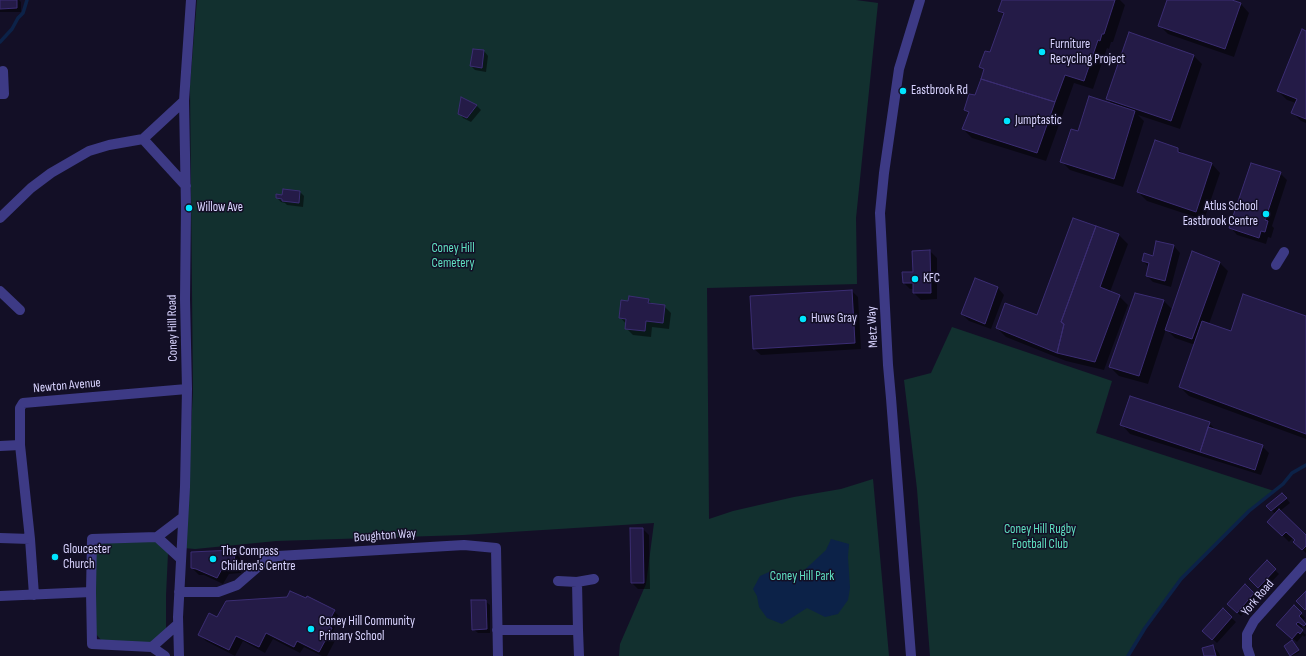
<!DOCTYPE html>
<style>
body{margin:0}
canvas{display:block;background:#130f26}
</style>
<canvas width="1306" height="656"></canvas>
<script>
const ctx = document.querySelector('canvas').getContext('2d');
ctx.lineJoin = 'round';
function paint(path, color) {
  ctx.fillStyle = color;
  ctx.fill(path, 'evenodd');
}
function toPath(rows) {
  const path = new Path2D();
  for (const r of rows) {
    path.moveTo(r[0], r[1]);
    for (let i = 2; i < r.length; i += 2) path.lineTo(r[i], r[i + 1]);
  }
  return path;
}
function stroke(path, color, width, dash) {
  ctx.strokeStyle = color;
  ctx.lineWidth = width;
  ctx.lineCap = dash ? 'butt' : 'round';
  ctx.setLineDash(dash || []);
  ctx.stroke(path);
}
function write(font, color, halo, rows, align = 'center') {
  ctx.font = font + ' "Sofia Sans Condensed",sans-serif';
  ctx.lineWidth = 3;
  ctx.setLineDash([]);
  ctx.textBaseline = 'middle';
  ctx.strokeStyle = halo;
  ctx.fillStyle = color;
  for (const [text, x, y, turn = 0] of rows) {
    ctx.save();
    ctx.translate(x, y);
    ctx.rotate((+turn || 0) * Math.PI / 180);
    ctx.textAlign = isNaN(turn) ? turn : align;
    if (halo) ctx.strokeText(text, 0, 0);
    ctx.fillText(text, 0, 0);
    ctx.restore();
  }
}
const green = toPath([
 [197,0,856,0,878,3,856,218,857,284,707,288,709,519,733,511,794,497,841,489,873,479,889,656,619,656,620,644,646,584,654,523,463,535,276,541,195,549,184,548,193,393,190,85],
 [952,327,1112,381,1096,433,1274,491,1249,511,1181,579,1145,628,1128,656,930,656,917,489,904,380,931,373],
 [156,539,168,553,166,595,166,629,152,643,102,641,95,633,96,547,100,544]
]);
const water = toPath([
 [831,539,849,544,848,557,850,588,848,600,838,614,825,617,807,608,782,624,767,618,759,607,757,596,753,589,760,576,769,572,779,578,798,576,826,550]
]);
const shadow = toPath([
 [0,0,19,0,21,2,21,12,0,12],
 [1003,0,1120,0,1125,5,1113,42,1111,42,1109,49,1107,48,1093,89,1074,83,1046,161,972,138,963,129,969,114,965,110,976,97,985,71,980,67,991,54,1004,15,999,11],
 [1168,0,1229,0,1241,4,1249,13,1234,57,1168,34,1159,25],
 [1306,32,1306,123,1301,121,1292,112,1296,103,1287,100,1278,91],
 [484,51,488,56,486,72,475,70,471,66],
 [1193,55,1202,64,1180,129,1138,115,1144,121,1123,187,1070,170,1061,161,1079,132,1114,105,1107,99],
 [461,99,477,106,481,110,471,122,463,118,459,113],
 [1178,149,1184,155,1212,164,1220,173,1204,220,1147,201,1138,192],
 [1280,173,1287,180,1272,226,1274,228,1271,238,1268,237,1266,244,1237,235,1231,228],
 [300,192,304,196,303,207,287,205,285,203,281,202,277,198],
 [1074,219,1119,235,1128,244,1110,292,1119,296,1128,305,1104,370,1066,361,1006,337,997,328,1037,316],
 [1174,246,1180,253,1171,287,1153,282,1147,276,1149,267,1143,261],
 [930,251,937,258,937,299,921,300,914,293,914,289,910,289,904,283,914,273],
 [1219,262,1228,271,1209,324,1232,332,1306,317,1306,439,1189,396,1180,387,1195,345,1175,338,1166,329,1148,384,1119,376,1110,367,1135,294,1164,301,1173,310],
 [975,279,998,288,1004,295,991,329,969,321,962,314],
 [852,291,858,297,861,349,761,355,754,349],
 [648,300,653,305,664,306,671,313,669,329,652,327,651,337,633,335,626,328,627,325,620,317,629,302],
 [1209,423,1217,431,1262,446,1269,453,1261,475,1130,434,1122,425],
 [1286,498,1290,503,1280,511,1306,536,1306,553,1295,542,1296,540,1293,538,1289,542,1269,522,1276,515,1268,506],
 [643,529,649,535,650,589,638,589,632,583],
 [234,551,240,558,241,573,229,574,223,584,204,575,199,575,192,568],
 [1267,562,1279,574,1263,591,1250,579],
 [1245,586,1258,598,1241,616,1232,608],
 [485,601,490,605,490,633,478,633,473,629],
 [1223,610,1236,622,1217,643,1208,635],
 [334,611,340,617,333,631,338,635,327,656,322,656,304,647,300,653,273,639,265,653,243,641,235,656,206,641,199,634,217,619],
 [1301,614,1305,618,1303,621,1306,624,1306,628,1303,625,1300,629,1306,635,1304,637,1303,635,1297,642,1282,629],
 [1293,643,1300,652,1292,656,1291,655],
 [1213,646,1219,653,1220,656,1205,656]
]);
const stream = toPath([
 [0,42,12,29,18,18,23,13,27,0],
 [1128,656,1145,628,1181,579,1249,511,1283,484,1292,473,1306,465]
]);
const building = toPath([
 [0,0,17,0,17,8,0,9,0,0],
 [1002,0,1115,0,1104,34,1102,34,1100,41,1098,40,1084,81,1065,75,1055,102,981,79,984,69,979,67,985,51,990,52,1004,13,998,11,1002,0],
 [1167,0,1232,0,1241,3,1225,49,1158,26,1167,0],
 [1302,29,1306,31,1306,119,1291,113,1297,99,1277,91,1302,29],
 [1129,32,1194,55,1171,121,1106,99,1129,32],
 [473,49,484,50,482,68,470,66,473,49],
 [981,79,1055,102,1037,153,962,129,969,112,964,110,969,94,975,95,981,79],
 [1089,96,1135,111,1114,179,1060,162,1071,129,1078,131,1089,96],
 [461,97,477,105,467,118,458,114,461,97],
 [1155,140,1178,148,1178,152,1212,163,1196,212,1137,192,1155,140],
 [1251,163,1281,172,1265,220,1268,221,1265,232,1261,231,1259,238,1229,228,1251,163],
 [283,189,300,191,299,203,282,201,282,199,276,198,276,194,282,195,283,189],
 [1073,218,1096,226,1061,322,1064,324,1057,353,996,328,1005,303,1037,315,1073,218],
 [1096,226,1119,234,1100,287,1120,295,1095,362,1057,353,1064,324,1061,322,1096,226],
 [1156,241,1174,245,1165,281,1146,276,1149,263,1142,261,1144,253,1153,256,1156,241],
 [930,250,931,293,913,293,913,283,903,283,902,272,913,272,912,251,930,250],
 [1192,251,1220,262,1192,339,1165,330,1192,251],
 [975,278,998,287,985,324,961,314,975,278],
 [852,290,855,343,753,349,750,296,852,290],
 [1135,293,1164,300,1139,376,1109,367,1135,293],
 [1243,294,1306,316,1306,434,1179,387,1202,321,1231,331,1243,294],
 [629,296,649,299,648,303,665,305,663,323,646,321,645,331,625,329,626,319,619,318,621,300,628,301,629,296],
 [1130,396,1210,422,1200,452,1120,425,1130,396],
 [1208,427,1263,445,1255,470,1200,452,1208,427],
 [1282,493,1287,498,1271,511,1266,506,1282,493],
 [1279,509,1306,535,1306,546,1302,550,1293,542,1295,540,1286,532,1282,536,1267,522,1279,509],
 [630,528,643,528,644,583,631,583,630,528],
 [234,550,235,567,223,567,217,578,196,569,191,568,191,552,234,550],
 [1267,560,1276,569,1258,588,1249,579,1267,560],
 [1245,584,1254,593,1237,613,1227,604,1245,584],
 [290,591,306,598,307,596,335,610,327,625,332,628,319,652,297,641,294,647,266,633,259,647,236,636,229,650,198,635,209,613,217,617,226,601,287,597,290,591],
 [1306,591,1306,608,1305,610,1296,601,1306,591],
 [471,600,486,600,487,629,472,630,471,600],
 [1294,605,1302,613,1299,616,1306,624,1304,626,1298,622,1296,624,1303,630,1300,634,1298,632,1292,639,1276,625,1294,605],
 [1223,608,1232,617,1212,640,1202,631,1223,608],
 [1292,640,1299,650,1290,656,1284,646,1292,640],
 [1213,645,1216,656,1204,656,1202,648,1213,645]
]);
const minor = toPath([
 [0,72,3,71,4,94,0,94],
 [143,139,186,186],
 [0,218,31,188,51,173,89,151,109,145,143,139,184,101],
 [1276,265,1284,252],
 [0,291,20,310],
 [0,446,20,445],
 [157,537,180,558],
 [0,538,30,539],
 [558,581,577,582,594,579],
 [577,582,578,630],
 [179,592,218,592,237,585,267,559,278,556,464,545,496,548,498,656],
 [34,595,30,539,20,445,20,408,23,403,187,389],
 [0,596,91,592],
 [497,630,578,630,579,656],
 [152,647,178,624],
 [165,656,152,647,92,644,91,592,92,539,157,537,182,518],
 [179,656,178,617,185,487,187,389,185,299,186,207,184,101,191,0],
 [1250,656,1247,647,1247,634,1254,621,1306,563]
]);
const tertiary = toPath([
 [911,656,891,398,888,365,880,213,884,173,899,69,920,0]
]);
const markers = [
 [1042,52,4,"#00e5ff"],
 [903,91,4,"#00e5ff"],
 [1007,121,4,"#00e5ff"],
 [189,208,4,"#00e5ff"],
 [1266,214,4,"#00e5ff"],
 [915,279,4,"#00e5ff"],
 [803,319,4,"#00e5ff"],
 [55,557,4,"#00e5ff"],
 [213,559,4,"#00e5ff"],
 [311,629,4,"#00e5ff"]
];
const poiNames = [
 ["Furniture",1050,45],
 ["Recycling Project",1050,60],
 ["Eastbrook Rd",911,91],
 ["Jumptastic",1015,121],
 ["Atlus School",1258,207,"right"],
 ["Eastbrook Centre",1258,222,"right"],
 ["Willow Ave",197,208],
 ["KFC",923,279],
 ["Huws Gray",811,319],
 ["Gloucester",63,550],
 ["Church",63,565],
 ["The Compass",221,552],
 ["Children's Centre",221,567],
 ["Coney Hill Community",319,622],
 ["Primary School",319,637]
];
const parkNames = [
 ["Coney Hill",453,249],
 ["Cemetery",453,264],
 ["Coney Hill Rugby",1040,530],
 ["Football Club",1040,545],
 ["Coney Hill Park",802,577]
];
const streetNames = [
 ["Metz Way",873,327,-93],
 ["Coney Hill Road",173,328,-91],
 ["Newton Avenue",67,386,-5],
 ["Boughton Way",385,536,-4],
 ["York Road",1258,598,-50]
];
paint(green, '#12302f');
paint(water, '#0c2248');
paint(shadow, '#0007');
stroke(stream, '#0c2248', 3.5);
paint(building, '#241b47');
stroke(building, '#3b2d73', 1);
stroke(minor, '#3d3a85', 10);
stroke(tertiary, '#3d3a85', 10);
for (const [x, y, r, color] of markers) {
  const dot = new Path2D();
  dot.arc(x, y, r, 0, 2 * Math.PI);
  ctx.fillStyle = color;
  ctx.fill(dot);
  stroke(dot, '#130f26', 1.5);
}
write('13px', '#d9d4ff', '#130f26', poiNames, 'left');
write('13px', '#5fe0c0', '#130f26', parkNames);
write('13px', '#d9d4ff', '#130f26', streetNames);
</script>
